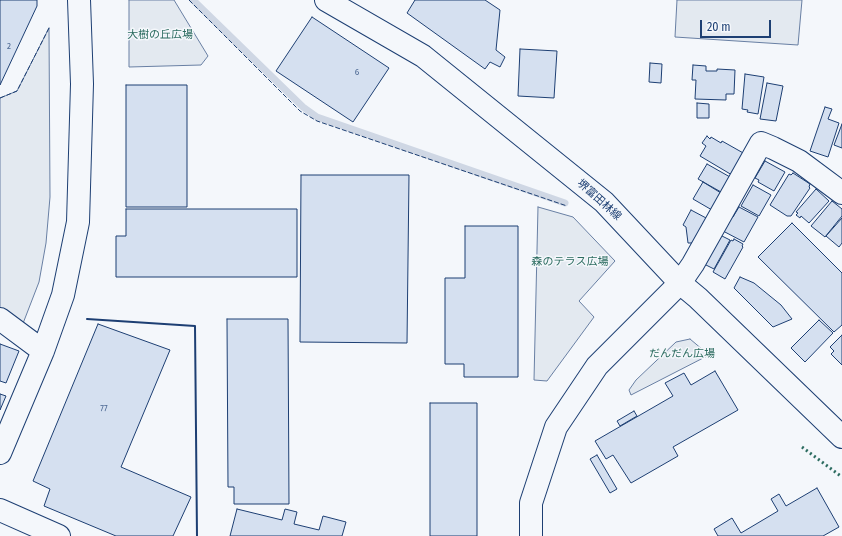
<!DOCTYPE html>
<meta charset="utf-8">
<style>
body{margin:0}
#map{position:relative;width:842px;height:536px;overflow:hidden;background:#f4f7fb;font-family:"Fira Sans Condensed",sans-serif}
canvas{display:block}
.scale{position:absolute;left:700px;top:20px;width:71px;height:18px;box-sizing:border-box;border:2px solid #1d3f73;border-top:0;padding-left:5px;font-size:12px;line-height:14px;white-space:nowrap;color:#1d3f73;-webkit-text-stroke:3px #f4f7fb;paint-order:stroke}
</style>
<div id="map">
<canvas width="842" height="536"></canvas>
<div class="scale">20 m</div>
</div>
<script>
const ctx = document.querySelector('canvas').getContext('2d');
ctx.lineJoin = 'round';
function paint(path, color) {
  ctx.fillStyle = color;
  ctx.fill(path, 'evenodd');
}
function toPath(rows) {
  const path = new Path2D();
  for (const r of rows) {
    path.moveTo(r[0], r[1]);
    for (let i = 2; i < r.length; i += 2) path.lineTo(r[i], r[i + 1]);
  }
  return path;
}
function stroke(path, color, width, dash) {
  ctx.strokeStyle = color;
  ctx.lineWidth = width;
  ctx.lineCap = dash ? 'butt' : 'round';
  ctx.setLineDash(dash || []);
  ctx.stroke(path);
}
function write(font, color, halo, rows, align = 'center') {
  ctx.font = font + ' "Fira Sans Condensed","Noto Sans JP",sans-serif';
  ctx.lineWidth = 3;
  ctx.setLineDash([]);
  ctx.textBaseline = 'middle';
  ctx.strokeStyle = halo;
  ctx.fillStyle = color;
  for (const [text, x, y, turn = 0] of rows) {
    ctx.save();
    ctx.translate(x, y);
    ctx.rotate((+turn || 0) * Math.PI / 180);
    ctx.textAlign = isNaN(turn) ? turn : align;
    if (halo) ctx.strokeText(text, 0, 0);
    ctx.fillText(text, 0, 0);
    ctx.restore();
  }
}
const green = toPath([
 [129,0,174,0,208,56,201,65,129,67,129,0],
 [677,0,802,0,798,45,675,37,677,0],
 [49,28,50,197,46,243,39,282,22,326,0,310,0,98,17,91,49,28],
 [538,207,573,217,615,261,579,301,594,317,547,381,534,380,538,207],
 [690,339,709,355,631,395,629,390,636,380,676,342,690,339]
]);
const stream = toPath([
 [193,0,303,107,317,117,565,203]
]);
const building = toPath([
 [0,0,37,0,37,6,0,85,0,0],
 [415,0,485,0,500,10,496,50,505,57,500,67,490,62,485,69,407,13,415,0],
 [312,17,389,68,353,122,276,71,312,17],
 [520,49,557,51,554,98,518,96,520,49],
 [650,63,662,64,661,83,649,82,650,63],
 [693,65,706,66,706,71,717,71,717,69,735,70,734,94,726,94,726,100,695,99,696,80,692,80,693,65],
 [745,74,764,77,758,114,747,112,748,110,742,109,745,74],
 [767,83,783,86,776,121,760,119,767,83],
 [126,85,187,85,187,207,126,207,126,85],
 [697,103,709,104,709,118,697,118,697,103],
 [825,107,832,109,828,119,839,123,828,157,810,151,825,107],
 [842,124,842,148,834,145,842,124],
 [707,136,710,139,711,137,721,143,722,141,745,154,732,175,700,156,706,146,702,143,707,136],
 [765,161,785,172,774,191,758,182,759,180,755,178,765,161],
 [707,164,730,177,721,192,698,179,707,164],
 [793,173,810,184,809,187,810,188,791,216,787,216,770,205,789,174,791,175,793,173],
 [301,175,409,175,407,343,300,342,301,175],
 [703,182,721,193,712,210,693,199,703,182],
 [753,185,771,195,759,216,741,206,753,185],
 [816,189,829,201,809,223,801,216,800,218,796,215,798,213,796,212,816,189],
 [832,201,842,209,842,216,825,237,811,226,832,201],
 [739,207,758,217,744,242,723,231,731,216,733,217,739,207],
 [126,209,297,209,297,277,116,277,116,236,126,236,126,209],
 [691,210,708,219,694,243,688,243,686,227,683,225,691,210],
 [842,218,842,243,839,247,826,236,842,218],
 [792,223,842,273,842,325,834,332,758,257,792,223],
 [465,226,518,226,518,377,464,377,464,364,445,364,445,278,465,278,465,226],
 [720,235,730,240,714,269,704,264,720,235],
 [734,239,743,244,742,246,743,247,725,279,713,272,731,240,733,241,734,239],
 [740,277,754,283,781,305,792,319,773,327,734,288,740,277],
 [227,319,288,319,289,504,234,504,234,487,228,487,227,319],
 [819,320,833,333,805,362,791,348,819,320],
 [98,324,170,350,121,467,191,497,173,536,116,536,44,506,50,489,33,481,98,324],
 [842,335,842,365,831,354,834,351,830,347,842,335],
 [0,344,19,351,6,383,0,381,0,344],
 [715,371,738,410,673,447,678,456,631,483,613,455,606,459,595,441,673,396,665,383,684,373,691,385,715,371],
 [0,394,6,396,0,410,0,394],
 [430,403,477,403,477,536,430,536,430,403],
 [634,411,637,416,620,426,617,421,634,411],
 [597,455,617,489,610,493,590,459,597,455],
 [817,488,839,527,823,536,718,536,714,529,732,518,741,533,778,511,771,499,779,494,786,506,817,488],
 [237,509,282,520,285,509,297,512,294,524,319,530,323,516,346,522,342,536,230,536,237,509]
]);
const minor = toPath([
 [0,319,43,351],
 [0,453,43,351,63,295,78,222,82,84,79,0],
 [0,510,59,536],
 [531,536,531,503,556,427,597,366,680,283,693,264,761,143,773,148,799,161,842,193]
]);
const major = toPath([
 [326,0,423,56,604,202,680,283,698,298,842,437]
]);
const hedge = toPath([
 [802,447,842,477]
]);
const fence = toPath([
 [189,0,300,111,317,121,567,206],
 [0,98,17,91,49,28]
]);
const wall = toPath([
 [87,319,195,326,197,536]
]);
const numberNames = [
 ["2",9,46],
 ["6",357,72],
 ["77",104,408]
];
const parkNames = [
 ["大樹の丘広場",160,35],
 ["森のテラス広場",570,262],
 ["だんだん広場",682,354]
];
const streetNames = [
 ["堺富田林線",599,200,42]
];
paint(green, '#e3e9f0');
stroke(green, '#687fa3', 1);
stroke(stream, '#cfd7e4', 7);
paint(building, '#d5e0f0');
stroke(building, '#1d3f73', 1);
stroke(minor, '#1d3f73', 24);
stroke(major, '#1d3f73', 24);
stroke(minor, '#f4f7fb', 22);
stroke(major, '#f4f7fb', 22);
stroke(hedge, '#2c6c60', 3, [2, 3]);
stroke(fence, '#1d3f73', 1, [5, 2]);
stroke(wall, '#1d3f73', 2);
write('9px', '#4b6792', null, numberNames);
write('11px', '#2c6c60', '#f4f7fb', parkNames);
write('11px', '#1d3f73', '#f4f7fb', streetNames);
</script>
